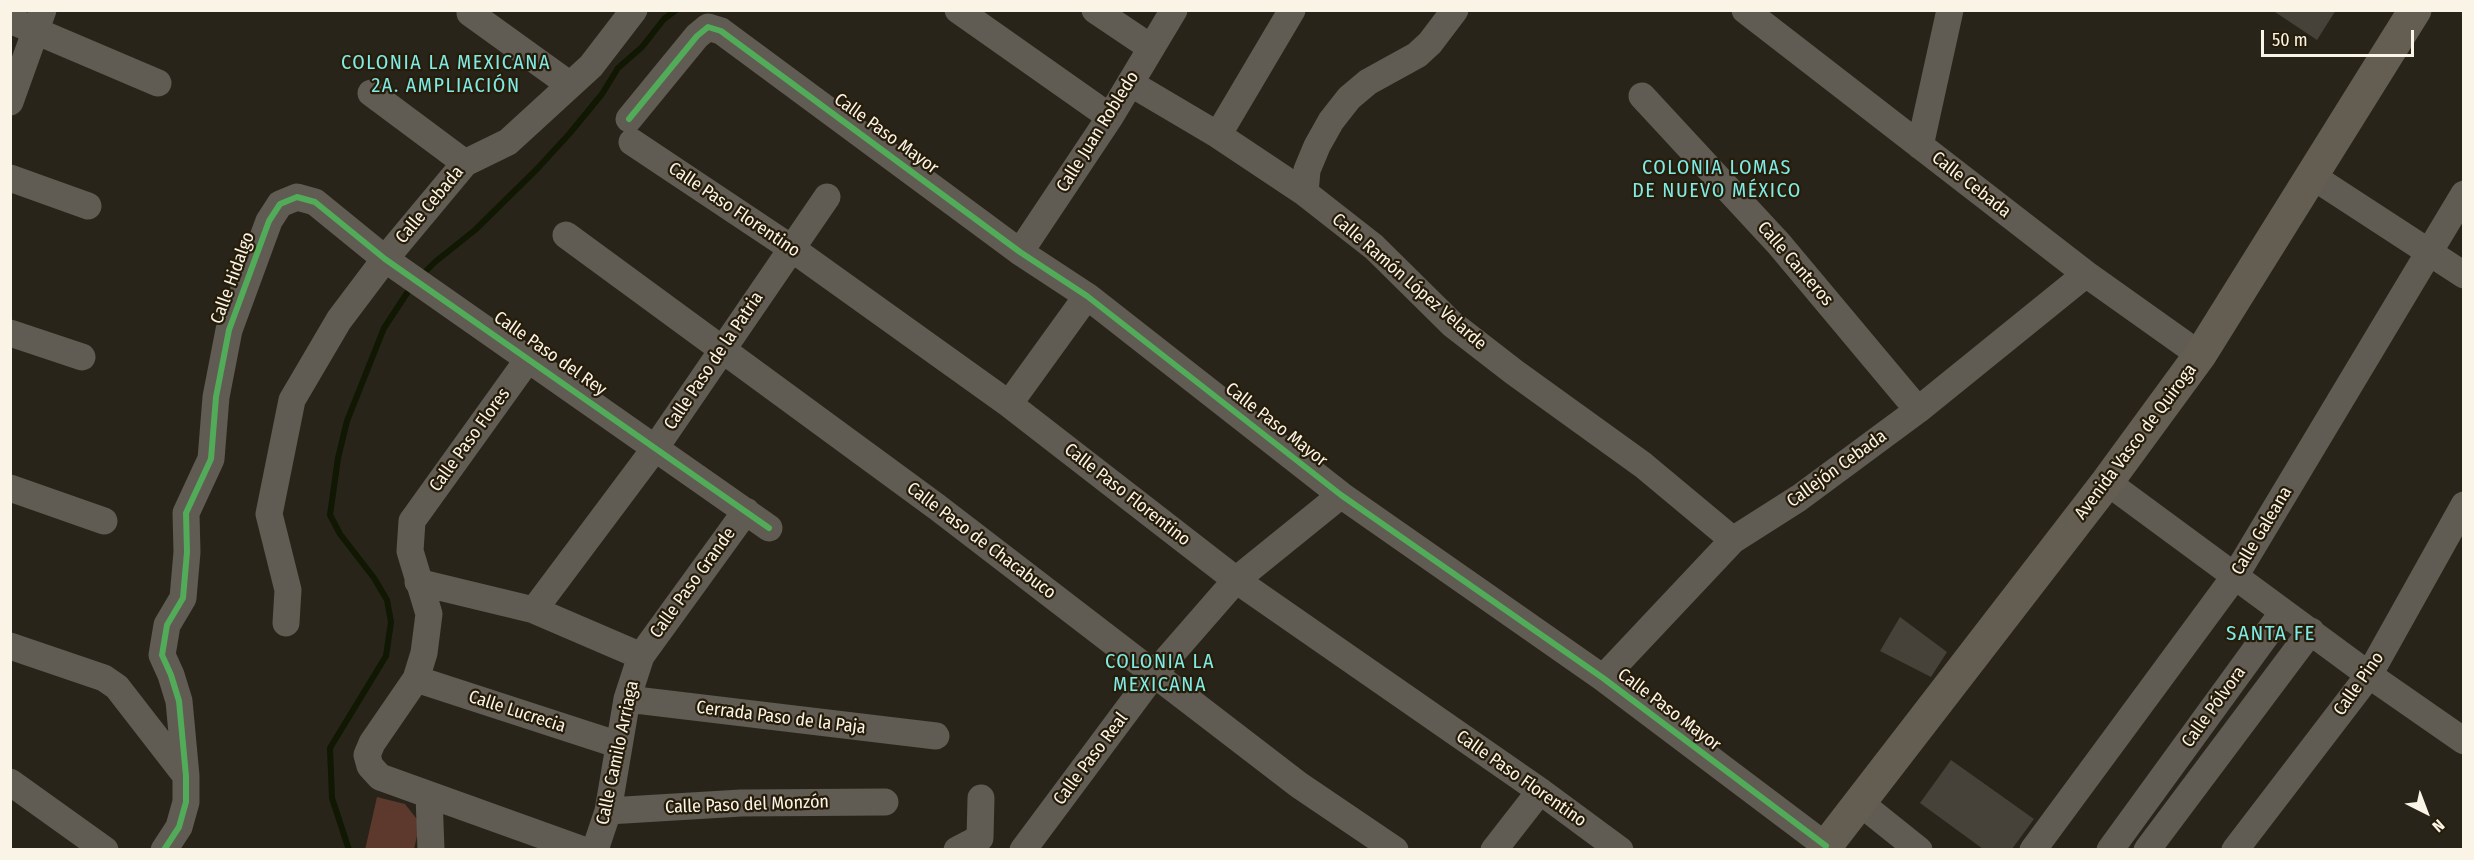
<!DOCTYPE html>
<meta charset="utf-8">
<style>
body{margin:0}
#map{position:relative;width:2474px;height:860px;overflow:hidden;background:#292419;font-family:"Fira Sans Condensed",sans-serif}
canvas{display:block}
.frame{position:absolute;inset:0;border:12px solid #faf4e7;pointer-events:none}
.north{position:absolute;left:2396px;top:782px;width:60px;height:60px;-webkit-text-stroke:4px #261c09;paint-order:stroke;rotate:138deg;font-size:16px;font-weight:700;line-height:24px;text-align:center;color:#faf4e7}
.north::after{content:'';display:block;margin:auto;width:21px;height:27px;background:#faf4e7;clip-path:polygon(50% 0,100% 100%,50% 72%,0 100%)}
.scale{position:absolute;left:2261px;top:30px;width:153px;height:27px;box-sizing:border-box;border:3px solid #faf4e7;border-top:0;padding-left:8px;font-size:18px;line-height:21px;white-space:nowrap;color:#faf4e7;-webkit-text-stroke:4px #261c09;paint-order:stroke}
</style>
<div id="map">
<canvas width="2474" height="860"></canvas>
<div class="frame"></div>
<div class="north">N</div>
<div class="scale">50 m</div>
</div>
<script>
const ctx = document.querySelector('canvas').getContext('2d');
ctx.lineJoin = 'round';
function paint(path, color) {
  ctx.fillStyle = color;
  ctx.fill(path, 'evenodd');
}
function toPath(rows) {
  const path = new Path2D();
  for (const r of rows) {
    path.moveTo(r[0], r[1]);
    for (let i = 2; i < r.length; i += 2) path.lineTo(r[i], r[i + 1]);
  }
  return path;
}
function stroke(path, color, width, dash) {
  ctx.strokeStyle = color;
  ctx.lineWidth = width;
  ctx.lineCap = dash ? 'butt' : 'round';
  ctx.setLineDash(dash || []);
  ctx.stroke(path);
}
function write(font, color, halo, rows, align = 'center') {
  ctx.font = font + ' "Fira Sans Condensed",sans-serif';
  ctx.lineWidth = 4.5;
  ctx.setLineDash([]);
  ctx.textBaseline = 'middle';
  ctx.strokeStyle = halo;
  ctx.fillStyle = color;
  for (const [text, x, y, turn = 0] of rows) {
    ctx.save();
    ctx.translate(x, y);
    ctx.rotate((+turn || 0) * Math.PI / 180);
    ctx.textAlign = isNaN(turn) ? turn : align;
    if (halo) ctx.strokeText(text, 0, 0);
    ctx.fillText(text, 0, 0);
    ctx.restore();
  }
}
const green = toPath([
 [377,797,405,804,420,823,414,849,365,850]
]);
const stream = toPath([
 [420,277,435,262,475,230,537,169,570,133,602,94,618,68,642,47,664,19,676,10],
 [349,850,332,798,330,748,386,656,391,622,387,600,374,578,340,534,330,515,338,458,347,421,384,328,411,287]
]);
const building = toPath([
 [2272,10,2336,10,2317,40],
 [1900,617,1947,652,1931,677,1880,651],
 [1951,760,2034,819,2012,849,1983,849,1920,803]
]);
const minor = toPath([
 [958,10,1110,117],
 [1095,10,1150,47],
 [1745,10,2086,274,2200,355],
 [470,13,570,85],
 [10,20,158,83],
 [1130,83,1218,135,1305,193,1374,247,1452,324,1514,372,1643,465,1733,540],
 [371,93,465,163],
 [1642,96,1779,244,1918,410],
 [10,102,43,10],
 [629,119,697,36,708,27,721,31,1020,252,1087,296,1341,495,1603,678,1826,846],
 [1218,135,1292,10],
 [632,142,791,248,1009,404,1236,580,1540,791,1620,850],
 [1920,146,1950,10],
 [2312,176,2464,275],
 [10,178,88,206],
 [1305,193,1307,170,1317,146,1331,121,1349,98,1368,82,1417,55,1430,43,1455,10],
 [566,235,937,507,1299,785,1395,850],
 [1020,252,1110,117,1174,10],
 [10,333,82,357],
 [529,358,412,521,410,551,429,614,424,653,416,679,372,743,367,755,370,766,380,777,583,850],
 [1009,404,1087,296],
 [2107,482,2369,675,2464,741],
 [10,488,104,521],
 [418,582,534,610,641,656],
 [534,610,656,447,827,197],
 [286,623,288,590,269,514,292,400,339,320,385,259,465,163,508,142,591,66,634,10],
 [10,646,104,678,117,687,186,776],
 [1603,678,1733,540,1799,498,1918,410,2086,274],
 [416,679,619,745],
 [627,699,936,736],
 [10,782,105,850],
 [429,795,431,850],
 [1859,802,1919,850],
 [608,811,741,803,885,802],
 [164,850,179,827,186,802,186,776,179,701,171,675,162,655,167,625,183,598,187,552,186,513,211,459,216,397,229,330,269,221,280,204,297,197,315,202,385,259,769,528],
 [595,850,608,811,627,699,641,656,746,511],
 [957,850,980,838,981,798],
 [1023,850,1154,674,1236,580,1341,495],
 [1494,850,1540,791],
 [2033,850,2235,576,2464,194],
 [2110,850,2283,612],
 [2147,850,2311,631],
 [2235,850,2369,675,2464,505]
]);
const major = toPath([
 [1823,850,2107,482,2200,355,2415,10]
]);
const cycleway = toPath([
 [629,119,697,36,708,27,721,31,1020,252,1087,296,1341,495,1603,678,1826,846],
 [164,850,179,827,186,802,186,776,179,701,171,675,162,655,167,625,183,598,187,552,186,513,211,459,216,397,229,330,269,221,280,204,297,197,315,202,385,259,769,528]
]);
const streetNames = [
 ["Calle Juan Robledo",1098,132,-58],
 ["Calle Paso Mayor",886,134,36],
 ["Calle Cebada",1971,185,38],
 ["Calle Cebada",430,205,-50],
 ["Calle Paso Florentino",734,210,34],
 ["Calle Canteros",1795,264,49],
 ["Calle Hidalgo",233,278,-70],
 ["Calle Ramón López Velarde",1409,282,41],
 ["Calle Paso del Rey",550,354,35],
 ["Calle Paso de la Patria",714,361,-56],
 ["Calle Paso Mayor",1276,425,38],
 ["Calle Paso Flores",470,440,-54],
 ["Avenida Vasco de Quiroga",2136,442,-53],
 ["Callejón Cebada",1837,469,-36],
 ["Calle Paso Florentino",1127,495,38],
 ["Calle Galeana",2262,531,-59],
 ["Calle Paso de Chacabuco",981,541,37],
 ["Calle Paso Grande",693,583,-54],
 ["Calle Pino",2359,684,-55],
 ["Calle Pólvora",2214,707,-54],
 ["Calle Paso Mayor",1669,710,37],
 ["Calle Lucrecia",517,712,18],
 ["Cerrada Paso de la Paja",781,718,7],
 ["Calle Camilo Arriaga",618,753,-78],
 ["Calle Paso Real",1091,759,-53],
 ["Calle Paso Florentino",1521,779,35],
 ["Calle Paso del Monzón",747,805,-2]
];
const neighbourhoodNames = [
 ["COLONIA LA MEXICANA",446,63],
 ["2A. AMPLIACIÓN",446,86],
 ["COLONIA LOMAS",1717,168],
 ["DE NUEVO MÉXICO",1717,191],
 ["COLONIA LA",1160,662],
 ["MEXICANA",1160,685]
];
const quarterNames = [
 ["SANTA FE",2271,634]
];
paint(green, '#5c392c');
stroke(stream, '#101702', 6);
paint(building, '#464239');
stroke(minor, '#605b53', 27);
stroke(major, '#645d52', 33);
stroke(cycleway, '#51ab58', 6);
write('18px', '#faf4e7', '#261c09', streetNames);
ctx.letterSpacing = '1.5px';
write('20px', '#7febe6', '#261c09', neighbourhoodNames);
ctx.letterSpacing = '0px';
ctx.letterSpacing = '1.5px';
write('21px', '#7febe6', '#261c09', quarterNames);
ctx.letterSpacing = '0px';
</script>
